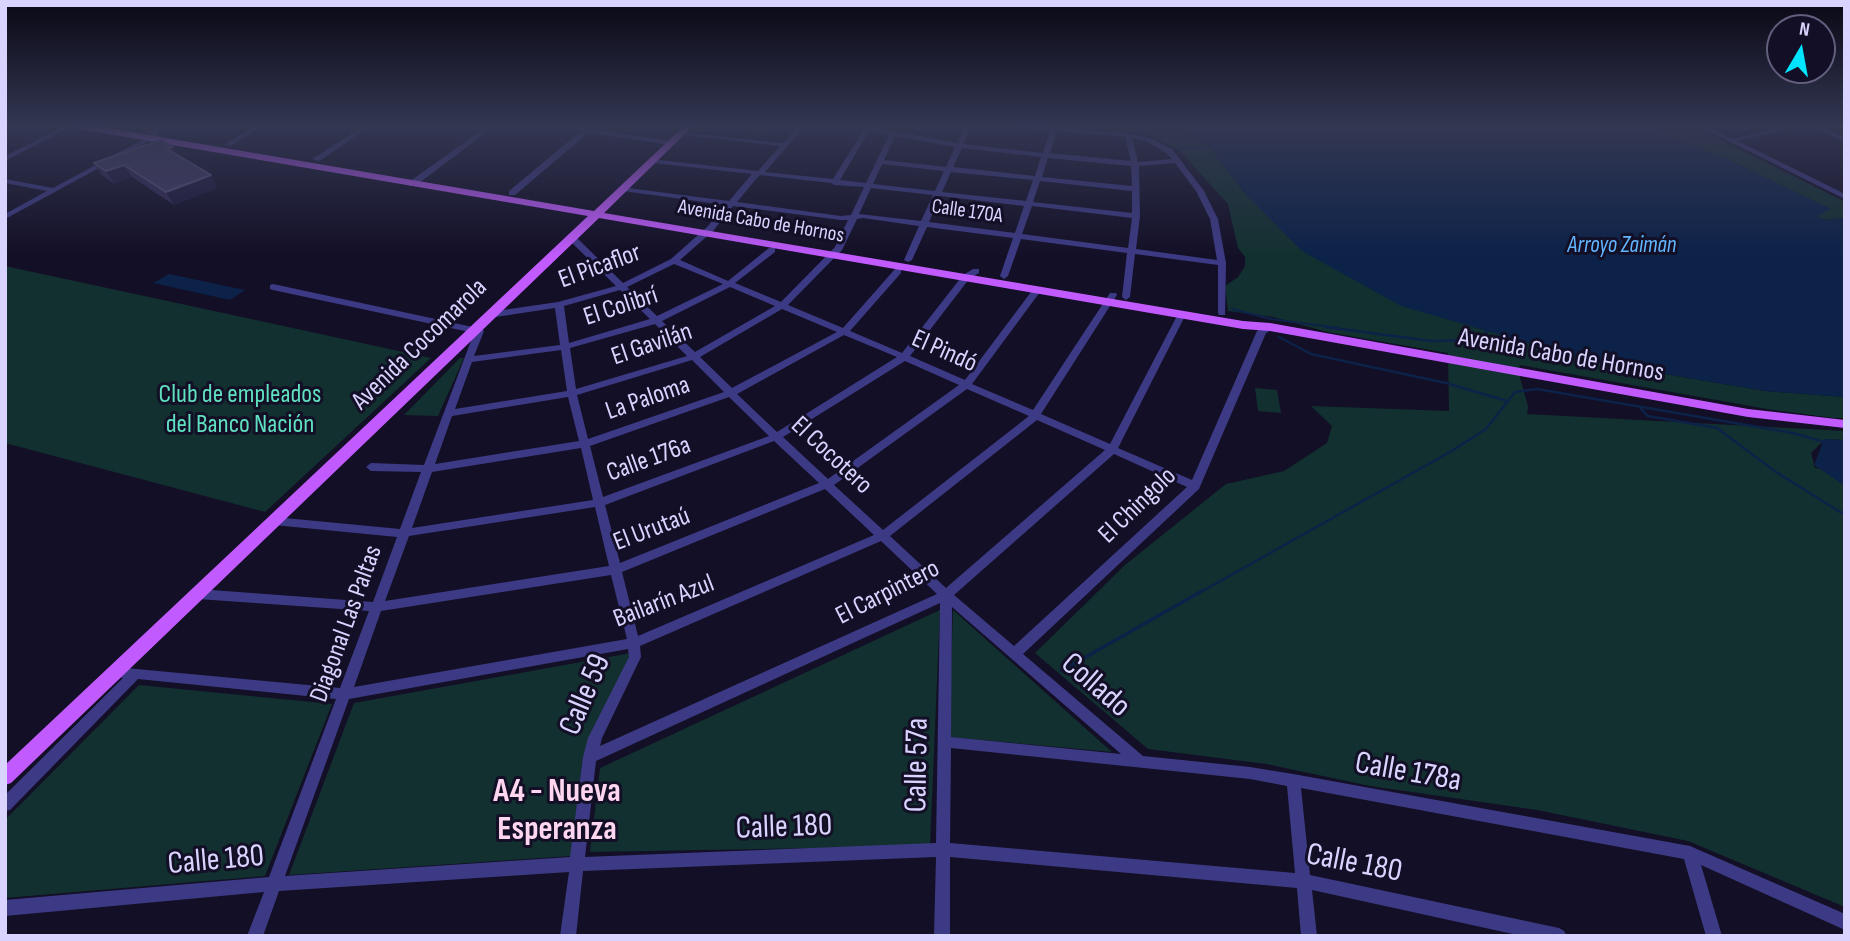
<!DOCTYPE html>
<meta charset="utf-8">
<style>
body{margin:0}
#map{position:relative;width:1850px;height:941px;overflow:hidden;background:#130f26;font-family:"Sofia Sans Condensed",sans-serif}
canvas{display:block}
.frame{position:absolute;inset:0;border:7px solid #d9d4ff;pointer-events:none}
.north{position:absolute;left:1766px;top:14px;width:70px;height:70px;box-sizing:border-box;background:#130f26;border:2px solid #625e7d;border-radius:50%;rotate:10deg;font-size:19px;font-weight:700;line-height:28px;text-align:center;color:#d9d4ff}
.north::after{content:'';display:block;margin:auto;width:24px;height:32px;background:#00e5ff;clip-path:polygon(50% 0,100% 100%,50% 72%,0 100%)}
</style>
<div id="map">
<canvas width="1850" height="941"></canvas>
<div class="frame"></div>
<div class="north">N</div>
</div>
<script>
const ctx = document.querySelector('canvas').getContext('2d');
ctx.lineJoin = 'round';
function paint(path, color) {
  ctx.fillStyle = color;
  ctx.fill(path, 'evenodd');
}
function toPath(rows) {
  const path = new Path2D();
  for (const r of rows) {
    path.moveTo(r[0], r[1]);
    for (let i = 2; i < r.length; i += 2) path.lineTo(r[i], r[i + 1]);
  }
  return path;
}
function stroke(path, color, width, dash) {
  ctx.strokeStyle = color;
  ctx.lineWidth = width;
  ctx.lineCap = dash ? 'butt' : 'round';
  ctx.setLineDash(dash || []);
  ctx.stroke(path);
}
function write(font, color, halo, rows, align = 'center') {
  ctx.font = font + ' "Sofia Sans Condensed",sans-serif';
  ctx.lineWidth = 6;
  ctx.setLineDash([]);
  ctx.textBaseline = 'middle';
  ctx.strokeStyle = halo;
  ctx.fillStyle = color;
  for (const [text, x, y, turn = 0] of rows) {
    ctx.save();
    ctx.translate(x, y);
    ctx.rotate((+turn || 0) * Math.PI / 180);
    ctx.textAlign = isNaN(turn) ? turn : align;
    if (halo) ctx.strokeText(text, 0, 0);
    ctx.fillText(text, 0, 0);
    ctx.restore();
  }
}
const green = toPath([
 [699,126,774,126,765,136],
 [1058,126,1182,126,1210,148,1248,197,1594,362,1765,391,1845,397,1845,418,1834,418,1767,409,1520,365,1518,371,1528,406,1527,414,1845,431,1845,440,1825,439,1811,453,1815,468,1845,470,1845,907,1688,841,1537,810,1370,786,1266,764,1148,749,1035,653,1125,565,1226,484,1284,471,1327,443,1332,426,1311,406,1449,411,1448,353,1327,332,1273,317,1228,311,1225,286,1238,277,1245,266,1245,257,1238,248,1228,204,1178,149,1147,134],
 [1654,126,1697,128,1845,202,1845,218,1825,220,1816,216,1830,209,1729,160,1668,136],
 [5,266,228,314,431,358,265,512,5,443],
 [460,358,464,358,438,416,404,415],
 [1255,388,1277,390,1281,413,1258,411],
 [940,610,930,846,590,852,600,768],
 [953,610,1112,752,949,737],
 [631,653,582,764,571,856,289,875,354,703],
 [139,685,332,704,265,876,5,898,5,820]
]);
const water = toPath([
 [1182,126,1654,126,1668,136,1729,160,1831,209,1817,216,1825,220,1845,218,1845,397,1765,391,1594,362,1401,306,1302,251,1248,197,1210,148],
 [169,274,245,290,230,300,153,283],
 [1824,439,1845,440,1845,486,1814,465]
]);
const streamFar2 = toPath([
 [1178,149,1210,148],
 [1232,309,1271,319,1339,328]
]);
const streamFar1 = toPath([
 [1326,327,1431,341,1479,340,1487,331],
 [1279,337,1311,354,1446,383,1507,401],
 [1641,409,1648,416,1717,428,1776,472,1845,515],
 [1199,593,1450,452,1486,429,1515,392,1537,389,1793,433,1824,442]
]);
const stream = toPath([
 [1061,671,1202,591]
]);
const minor = toPath([
 [65,126,73,126,5,161,5,156,65,126],
 [157,126,165,126,156,132,159,135,158,136,5,219,5,214,47,191,5,183,5,179,53,188,151,135,148,132,157,126],
 [255,126,263,126,230,146,224,145,255,126],
 [364,126,372,126,319,161,312,159,364,126],
 [487,126,495,126,415,186,409,186,409,182,487,126],
 [555,126,585,128,590,126,592,129,672,141,675,143,672,145,588,133,515,195,509,195,509,191,581,131,555,126],
 [798,126,805,126,765,172,833,179,866,126,957,143,965,126,971,126,963,144,1043,153,1050,131,1014,128,1011,126,1041,126,1128,133,1152,139,1172,149,1204,191,1218,219,1226,263,1225,315,1219,315,1218,313,1218,265,1135,254,1130,297,1126,300,1122,297,1127,253,1021,239,1008,276,1004,279,1000,276,1013,238,927,227,912,260,908,262,904,260,919,226,863,218,857,219,842,250,788,305,843,328,895,269,901,269,901,273,850,331,902,353,963,275,973,269,979,269,979,273,969,279,910,356,965,380,1034,288,1040,288,1040,292,972,384,1033,410,1110,293,1116,293,1117,295,1041,414,1110,444,1178,314,1179,312,1185,312,1186,314,1118,448,1192,480,1257,331,1267,325,1273,325,1274,327,1273,329,1266,333,1199,489,1023,654,1143,756,1250,767,1293,774,1690,846,1845,914,1845,930,1701,865,1722,936,1706,936,1684,859,1301,788,1310,875,1559,928,1564,931,1567,936,1522,936,1312,890,1317,936,1301,936,1297,888,950,857,950,936,934,936,936,857,583,871,576,936,560,936,569,872,279,891,263,936,247,936,264,892,5,916,5,900,269,877,336,699,138,679,10,810,5,811,5,795,123,678,111,676,109,672,111,668,115,667,340,688,369,611,198,599,194,597,192,594,194,591,198,589,373,602,397,537,274,525,270,524,268,521,270,518,274,517,400,529,421,472,371,471,366,467,371,463,424,465,474,333,273,290,270,289,270,285,273,284,482,329,484,331,474,356,560,345,555,308,489,318,485,315,489,312,558,302,616,286,568,239,568,235,574,235,623,283,671,259,707,227,726,205,623,191,619,189,620,187,729,201,752,174,653,163,649,161,650,159,758,171,780,146,682,135,680,134,680,132,783,143,798,126],
 [869,131,889,135,866,183,840,180,869,131],
 [1057,131,1125,137,1131,161,1050,153,1057,131],
 [895,136,955,147,946,167,884,160,895,136],
 [1132,138,1148,142,1166,153,1172,159,1138,162,1132,138],
 [962,148,1041,157,1035,176,953,167,962,148],
 [1048,158,1131,166,1132,186,1042,177,1048,158],
 [1175,163,1196,191,1210,219,1217,260,1136,249,1140,216,1139,166,1175,163],
 [882,164,944,171,935,191,873,184,882,164],
 [951,172,1033,180,1026,201,942,192,951,172],
 [760,175,831,183,834,185,864,187,851,215,841,216,737,202,756,179,760,175],
 [1040,181,1132,191,1132,213,1033,202,1040,181],
 [871,188,933,195,921,221,859,214,871,188],
 [940,196,1024,206,1015,233,929,222,940,196],
 [733,206,841,220,848,220,835,247,781,302,735,283,775,252,775,248,769,248,728,281,680,260,713,231,733,206],
 [1032,206,1132,218,1128,248,1022,234,1032,206],
 [674,264,723,284,657,316,627,287,674,264],
 [730,287,775,306,695,352,662,321,730,287],
 [620,290,650,319,569,343,564,306,620,290],
 [782,309,837,332,732,388,700,357,782,309],
 [655,324,687,356,576,389,570,348,655,324],
 [844,335,897,357,777,432,737,394,844,335],
 [561,350,567,391,455,409,472,362,561,350],
 [692,360,724,392,588,439,577,395,692,360],
 [905,361,959,385,828,479,783,437,905,361],
 [967,389,1029,416,883,530,834,485,967,389],
 [568,397,579,441,435,464,452,416,568,397],
 [729,397,769,436,603,497,590,446,729,397],
 [1037,420,1105,450,946,588,890,536,1037,420],
 [774,441,819,483,620,563,605,505,774,441],
 [581,448,593,500,412,528,432,472,581,448],
 [1114,454,1187,487,1014,646,954,595,1114,454],
 [825,489,874,535,638,636,622,572,825,489],
 [595,507,609,566,385,601,409,536,595,507],
 [881,541,937,594,600,746,602,738,641,657,640,646,881,541],
 [611,575,627,639,354,687,381,611,611,575],
 [940,603,936,843,585,857,596,761,940,603],
 [952,607,1121,754,951,737,952,607],
 [628,649,629,657,588,738,583,757,570,857,285,876,349,699,628,649],
 [951,748,1250,779,1287,786,1295,873,950,843,951,748],
 [1698,126,1707,126,1732,139,1786,126,1798,126,1738,141,1845,194,1845,199,1698,126],
 [1810,126,1819,126,1845,137,1845,142,1810,126]
]);
const major = toPath([
 [75,126,96,126,594,211,684,126,693,126,604,213,1243,321,1270,323,1748,409,1845,420,1845,428,1748,417,1270,331,1243,329,599,218,11,783,5,785,5,765,588,216,79,129,75,126]
]);
const wall = toPath([
 [173,147,177,155,211,175,217,188,174,205,132,177,114,184,102,175,94,163]
]);
const shadedWall = toPath([
 [173,147,180,159,167,149],
 [124,165,132,177,114,184,106,171],
 [211,175,217,188,174,205,166,192]
]);
const building = toPath([
 [161,140,173,147,167,149,211,175,166,192,124,165,106,171,94,163,161,140]
]);
const farStreetnames = [
 ["Calle 170A",967,212,8],
 ["Avenida Cabo de Hornos",761,222,10]
];
const farWaternames = [
 ["Arroyo Zaimán",1622,246]
];
const streetNames = [
 ["El Picaflor",600,267,-20],
 ["El Colibrí",621,307,-18],
 ["Avenida Cocomarola",420,345,-44],
 ["El Gavilán",652,345,-19],
 ["El Pindó",944,352,24],
 ["Avenida Cabo de Hornos",1561,356,10],
 ["La Paloma",648,399,-19],
 ["El Cocotero",831,456,43],
 ["Calle 176a",649,460,-20],
 ["El Chingolo",1138,506,-44],
 ["El Urutaú",652,530,-21],
 ["El Carpintero",888,593,-27],
 ["Bailarín Azul",664,602,-21],
 ["Diagonal Las Paltas",347,624,-70]
];
const parkNames = [
 ["Club de empleados",240,395],
 ["del Banco Nación",240,425]
];
const nearStreetnames = [
 ["Collado",1095,686,41],
 ["Calle 59",586,695,-67],
 ["Calle 57a",918,765,-89],
 ["Calle 178a",1408,773,10],
 ["Calle 180",784,828,-2],
 ["Calle 180",216,861,-5],
 ["Calle 180",1354,864,11]
];
const nearNeighbourhoodnames = [
 ["A4 - Nueva",557,793],
 ["Esperanza",557,831]
];
paint(green, '#12302f');
paint(water, '#0c2248');
stroke(streamFar2, '#0c2248', 2);
stroke(streamFar1, '#0c2248', 2.5);
stroke(stream, '#0c2248', 3.5);
paint(minor, '#3d3a85');
paint(major, '#c25bff');
paint(wall, '#312854');
paint(shadedWall, '#1d163a');
paint(building, '#433a66');
stroke(building, '#5a527e', 2);
const sky = ctx.createLinearGradient(0, 0, 0, 258);
sky.addColorStop(0, '#0a0815');
sky.addColorStop(0.49, '#333752');
sky.addColorStop(1, '#33375200');
ctx.fillStyle = sky;
ctx.fillRect(0, 0, 1850, 258);
write('21px', '#d9d4ff', '#130f26', farStreetnames);
write('italic 23px', '#62b6ff', '#130f26', farWaternames);
write('26px', '#d9d4ff', '#130f26', streetNames);
write('26px', '#5fe0c0', '#130f26', parkNames);
write('32px', '#d9d4ff', '#130f26', nearStreetnames);
write('bold 33px', '#ffd6f0', '#130f26', nearNeighbourhoodnames);
</script>
